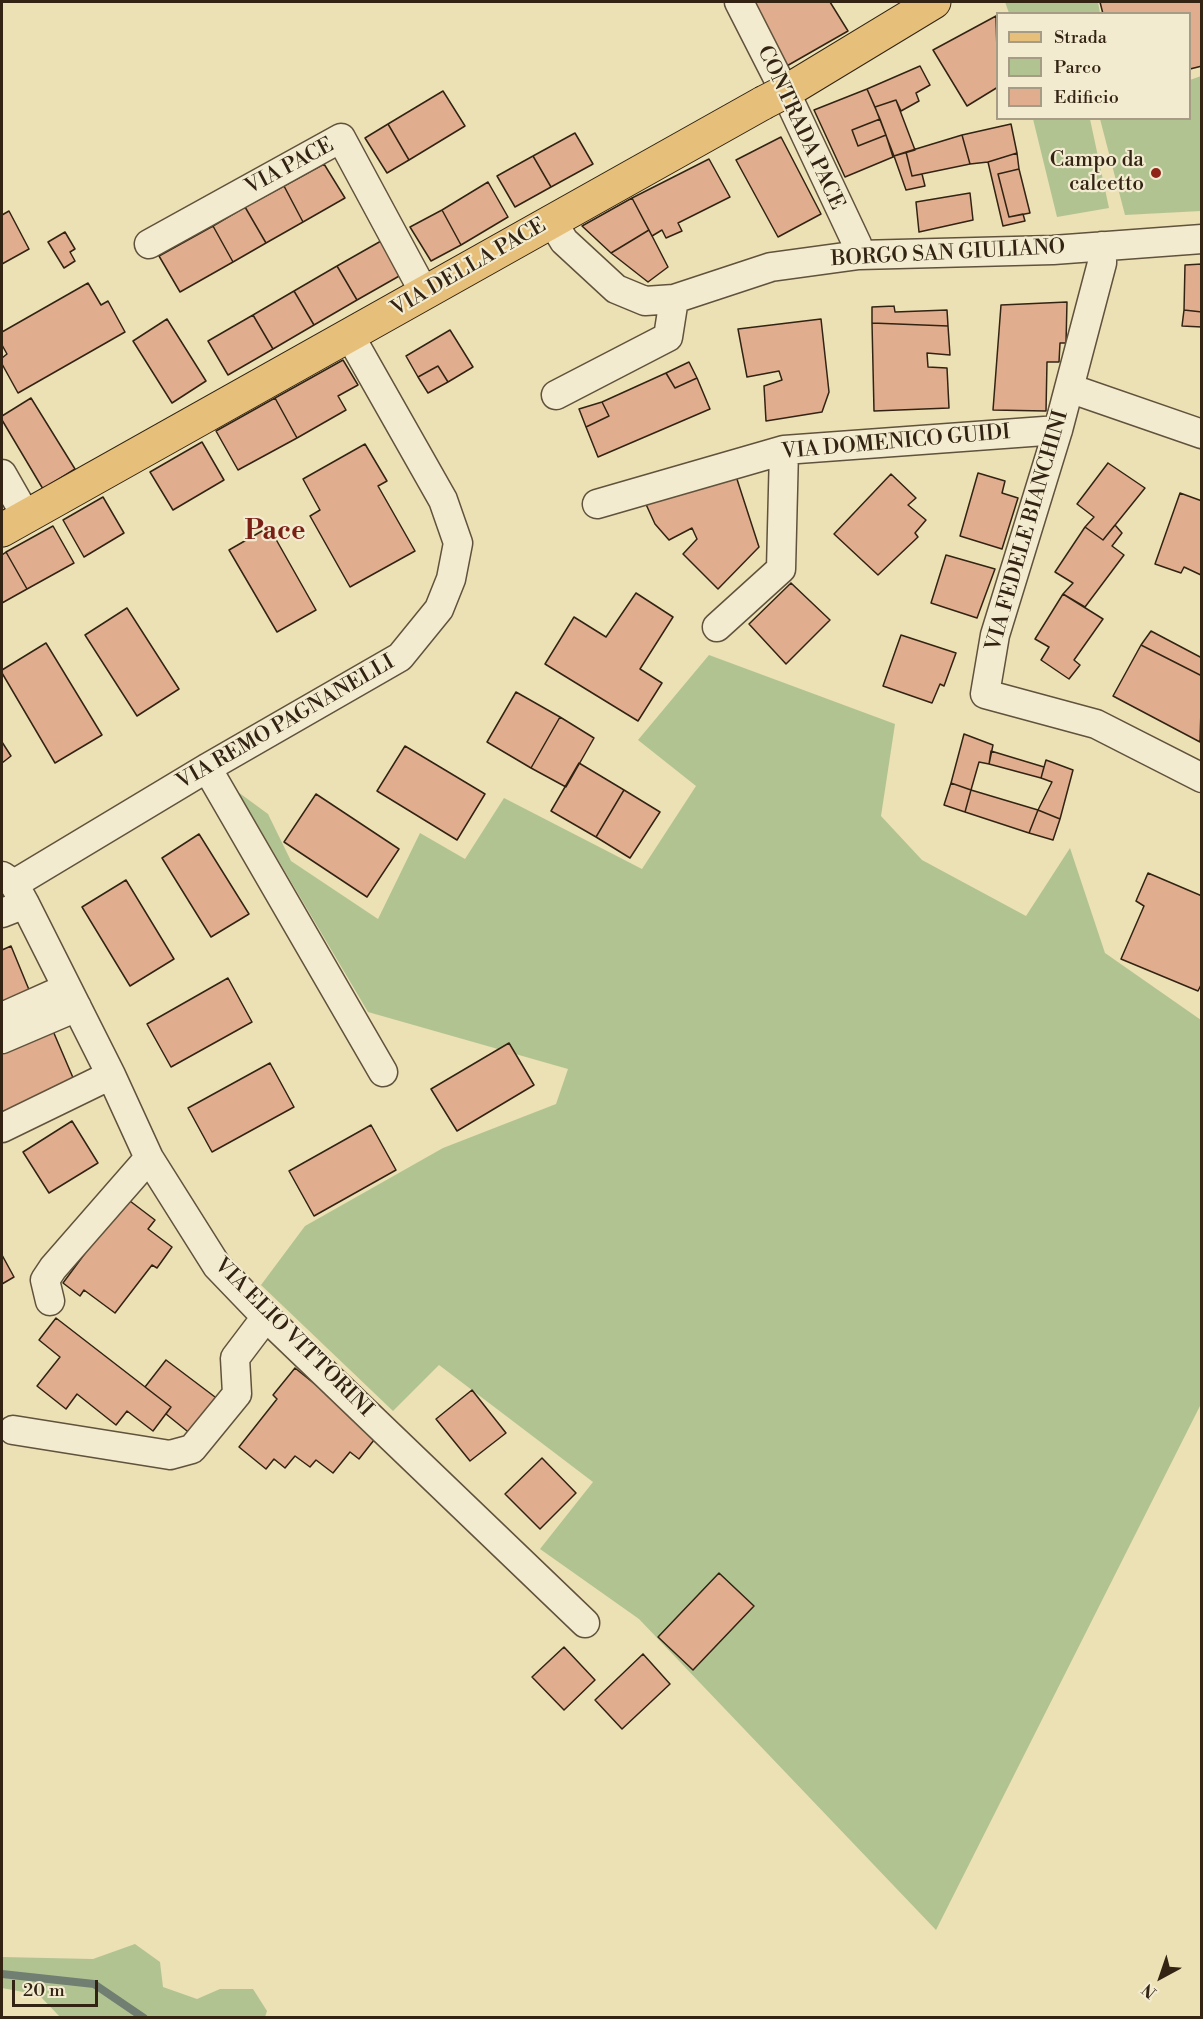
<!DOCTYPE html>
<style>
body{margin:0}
#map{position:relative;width:1203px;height:2019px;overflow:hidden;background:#ece0b5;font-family:"Libre Bodoni",serif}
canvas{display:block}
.frame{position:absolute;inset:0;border:3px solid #322313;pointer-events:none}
.legend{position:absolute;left:996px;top:12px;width:195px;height:108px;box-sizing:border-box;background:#f3ebcf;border:2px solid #a69b84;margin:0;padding:8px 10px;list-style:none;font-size:18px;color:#322313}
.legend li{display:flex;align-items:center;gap:12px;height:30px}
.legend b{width:30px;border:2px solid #a69b84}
.north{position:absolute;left:1131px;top:1947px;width:60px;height:60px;-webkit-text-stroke:4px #f3ebcf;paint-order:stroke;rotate:220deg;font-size:16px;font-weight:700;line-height:24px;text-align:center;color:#322313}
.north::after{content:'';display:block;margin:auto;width:21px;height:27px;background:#322313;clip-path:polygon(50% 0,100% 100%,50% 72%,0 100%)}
.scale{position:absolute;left:12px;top:1980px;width:86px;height:27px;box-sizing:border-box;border:3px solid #322313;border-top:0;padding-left:8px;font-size:18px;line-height:21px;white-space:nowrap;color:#322313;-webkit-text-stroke:4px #f3ebcf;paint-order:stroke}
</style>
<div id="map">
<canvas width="1203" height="2019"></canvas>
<div class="frame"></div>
<ul class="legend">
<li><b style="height:8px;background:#e6c07a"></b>Strada</li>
<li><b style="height:16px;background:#b2c392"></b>Parco</li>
<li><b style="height:16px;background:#e0ae8e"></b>Edificio</li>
</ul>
<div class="north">N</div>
<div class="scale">20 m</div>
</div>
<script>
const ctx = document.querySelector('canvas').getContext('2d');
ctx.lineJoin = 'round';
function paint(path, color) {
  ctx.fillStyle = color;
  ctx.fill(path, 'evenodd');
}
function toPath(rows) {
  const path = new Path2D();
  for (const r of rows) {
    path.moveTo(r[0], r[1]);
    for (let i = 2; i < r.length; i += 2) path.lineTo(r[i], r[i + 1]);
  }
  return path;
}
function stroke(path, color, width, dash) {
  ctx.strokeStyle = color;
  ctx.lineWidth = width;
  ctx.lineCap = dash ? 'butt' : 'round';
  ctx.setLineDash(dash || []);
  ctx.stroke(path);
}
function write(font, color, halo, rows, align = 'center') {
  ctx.font = font + ' "Libre Bodoni",serif';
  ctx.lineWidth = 4.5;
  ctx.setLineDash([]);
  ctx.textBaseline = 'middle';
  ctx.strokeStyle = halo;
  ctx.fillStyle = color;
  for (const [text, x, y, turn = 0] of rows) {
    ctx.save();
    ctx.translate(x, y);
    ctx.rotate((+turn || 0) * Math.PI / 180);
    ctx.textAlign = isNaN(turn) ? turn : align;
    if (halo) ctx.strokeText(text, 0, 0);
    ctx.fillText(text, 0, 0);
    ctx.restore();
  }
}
const green = toPath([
 [1005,2,1098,2,1100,13,1009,13],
 [1201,76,1201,211,1125,215,1100,119,1190,118,1190,80],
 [1033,119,1090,119,1109,208,1057,217],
 [709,655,895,724,881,816,922,860,1026,916,1070,848,1105,953,1201,1020,1201,1404,936,1930,639,1619,540,1549,593,1482,439,1365,393,1411,261,1285,305,1226,443,1148,556,1104,568,1069,368,1012,238,792,268,814,291,861,378,919,420,833,465,859,504,798,642,869,696,786,638,740],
 [135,1944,160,1962,163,1987,197,1999,220,1989,253,1989,267,2011,265,2017,60,2017,39,1995,2,1988,2,1957,93,1959]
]);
const stream = toPath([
 [2,1974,94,1984,144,2018]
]);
const building = toPath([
 [755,2,830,2,848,31,785,67,755,2],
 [1100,2,1202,2,1202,66,1190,69,1190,14,1103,14,1100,2],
 [996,16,998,87,967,106,933,50,996,16],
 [920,66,930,85,916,93,919,101,901,111,896,100,875,107,867,89,920,66],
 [867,89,880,119,852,130,858,146,886,135,893,157,845,177,814,110,867,89],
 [443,91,465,126,409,160,388,124,443,91],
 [896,100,915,150,894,156,875,107,896,100],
 [880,119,886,135,858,146,852,130,880,119],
 [388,124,409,160,387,173,365,138,388,124],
 [1011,124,1017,153,988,162,970,164,962,135,1011,124],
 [575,133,593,164,551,187,533,156,575,133],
 [962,135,970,164,912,176,906,152,962,135],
 [781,137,821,214,778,237,736,160,781,137],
 [906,152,912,176,922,174,925,186,906,190,894,156,906,152],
 [1017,153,1019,169,998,174,1009,217,1023,214,1025,221,1003,226,988,162,1017,153],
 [533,156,551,187,515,207,497,176,533,156],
 [709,159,730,197,678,223,682,231,666,238,662,230,652,236,632,198,709,159],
 [324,164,345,198,303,222,284,186,324,164],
 [1019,169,1030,213,1009,217,998,174,1019,169],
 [488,182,508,217,461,245,442,210,488,182],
 [284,186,303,222,266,243,245,207,284,186],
 [970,193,973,220,919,232,916,202,970,193],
 [632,198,649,230,611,253,582,226,632,198],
 [245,207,266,243,233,262,213,226,245,207],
 [442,210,461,245,431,261,410,227,442,210],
 [9,211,29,249,2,264,2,215,9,211],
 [213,226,233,262,180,292,159,256,213,226],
 [649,230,668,267,648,282,611,253,649,230],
 [65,232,75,249,70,252,75,261,64,268,48,242,65,232],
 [381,241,401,275,357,300,337,266,381,241],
 [1202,264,1202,312,1184,310,1185,265,1202,264],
 [337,266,357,300,314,325,294,291,337,266],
 [88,283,101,305,108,301,125,332,18,393,2,364,2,358,7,354,2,345,2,332,88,283],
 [294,291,314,325,273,349,253,315,294,291],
 [1067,302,1066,343,1060,343,1059,362,1047,362,1046,411,993,410,1001,305,1067,302],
 [894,306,895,312,947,310,948,326,872,323,872,307,894,306],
 [1184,310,1202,312,1202,327,1182,326,1184,310],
 [253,315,273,349,228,375,208,341,253,315],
 [167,319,206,381,172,403,133,341,167,319],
 [821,319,829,392,822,412,766,421,764,386,782,380,779,371,747,377,738,329,821,319],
 [872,323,948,326,950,355,927,353,928,367,947,368,949,408,874,411,872,323],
 [450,330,473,367,448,382,438,366,418,377,406,356,450,330],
 [343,360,358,385,338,396,346,410,297,438,275,398,343,360],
 [689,362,697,378,675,388,666,373,689,362],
 [438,366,448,382,428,393,418,377,438,366],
 [666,373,675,388,697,378,710,409,598,457,586,427,609,416,602,402,666,373],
 [31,398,75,469,43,489,2,420,2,416,31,398],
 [275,398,297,438,238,470,216,431,275,398],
 [602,402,609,416,586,427,579,409,602,402],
 [202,442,224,480,173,510,150,472,202,442],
 [365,444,387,481,378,486,415,551,350,587,310,516,320,510,303,479,365,444],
 [1108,463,1145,488,1103,540,1085,527,1094,517,1077,504,1108,463],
 [734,470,759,547,718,589,683,554,697,539,692,528,669,540,655,524,644,500,734,470],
 [978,473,1005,481,1002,493,1018,498,1002,549,960,536,978,473],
 [891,474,916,498,908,505,926,520,915,533,918,537,878,575,834,534,891,474],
 [1180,493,1202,501,1201,575,1184,567,1181,573,1155,564,1180,493],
 [103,497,124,533,84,557,63,520,103,497],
 [1115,525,1122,533,1112,546,1124,555,1085,607,1063,594,1073,583,1055,572,1085,527,1103,540,1115,525],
 [53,526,74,563,27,589,6,552,53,526],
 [269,527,316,610,277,632,229,550,269,527],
 [6,552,27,589,2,603,2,555,6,552],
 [946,555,995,569,977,618,931,603,946,555],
 [791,583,830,620,786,664,749,624,791,583],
 [636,593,673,617,640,669,662,683,638,721,545,664,574,617,606,637,636,593],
 [1063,594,1103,619,1074,660,1080,665,1069,679,1041,660,1049,647,1035,639,1063,594],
 [127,608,179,689,137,716,85,635,127,608],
 [1151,631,1202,658,1202,676,1141,645,1151,631],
 [901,635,956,653,944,686,940,684,932,703,883,686,901,635],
 [46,643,102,735,55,763,2,673,2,670,46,643],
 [1141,645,1202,676,1200,742,1113,696,1141,645],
 [516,692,560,717,531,768,487,742,516,692],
 [560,717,594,738,566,787,531,768,560,717],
 [964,734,993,745,989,764,979,762,971,790,951,783,964,734],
 [2,742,11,756,2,763,2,742],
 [405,746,485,794,457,840,377,791,405,746],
 [991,751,1044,767,1041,778,989,764,991,751],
 [1046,760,1073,770,1060,819,1038,810,1052,782,1041,778,1046,760],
 [579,763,624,790,596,837,551,811,579,763],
 [951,783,971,790,965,812,944,805,951,783],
 [624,790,660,812,630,858,596,837,624,790],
 [971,790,1038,810,1029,833,965,812,971,790],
 [316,794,399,849,367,897,284,842,316,794],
 [1038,810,1060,819,1053,840,1029,833,1038,810],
 [199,834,249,914,211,937,162,858,199,834],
 [1148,873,1202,896,1202,983,1198,991,1121,959,1144,906,1136,901,1148,873],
 [126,880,174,959,130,986,82,907,126,880],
 [11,946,32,997,2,1010,2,950,11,946],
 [228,978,252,1022,171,1067,147,1024,228,978],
 [53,1031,74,1080,2,1116,2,1053,53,1031],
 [509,1043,534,1085,457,1131,431,1089,509,1043],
 [270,1063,294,1107,212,1152,188,1108,270,1063],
 [72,1121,98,1163,49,1193,23,1152,72,1121],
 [371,1125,396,1170,314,1216,289,1171,371,1125],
 [126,1198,155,1220,148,1229,172,1247,157,1268,152,1265,115,1313,84,1290,80,1296,63,1283,126,1198],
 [2,1255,14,1277,2,1284,2,1255],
 [56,1318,171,1407,153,1431,127,1411,116,1425,77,1394,66,1409,37,1386,60,1357,39,1340,56,1318],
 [166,1360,219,1400,192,1435,166,1414,171,1407,145,1387,166,1360],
 [295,1368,378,1435,359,1459,350,1452,333,1473,316,1460,310,1467,295,1456,285,1468,274,1459,266,1469,239,1447,277,1399,273,1395,295,1368],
 [472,1390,506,1433,470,1461,436,1419,472,1390],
 [542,1458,576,1493,540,1529,505,1494,542,1458],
 [719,1573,754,1606,693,1670,658,1637,719,1573],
 [564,1647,595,1680,564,1710,532,1677,564,1647],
 [643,1654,670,1684,622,1729,595,1700,643,1654]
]);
const minor = toPath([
 [739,2,792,106,857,244,859,255],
 [552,221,564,241,616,289,645,301,674,299,771,267,859,255,1053,250,1202,239],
 [149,244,341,138,425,294],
 [1102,246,1102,263,1058,430,995,635,985,694,1096,724,1202,778],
 [1069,388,1202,434],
 [556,395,668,337,674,299],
 [2,474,26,516],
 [597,504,784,450,1058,430],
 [717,627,781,569,784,450],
 [207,768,383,1072],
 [2,876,14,884,25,904,111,1075,149,1158,217,1266,266,1317,585,1623],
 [14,884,207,768,400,657,439,609,451,579,458,543,443,500,350,336],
 [2,913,25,904],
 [2,1017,67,988],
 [2,1039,77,1007],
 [2,1128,111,1075],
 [50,1301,45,1280,53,1268,149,1158],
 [13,1430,170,1455,192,1449,237,1394,235,1358,266,1317]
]);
const major = toPath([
 [792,88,934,2],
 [2,530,763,103]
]);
const majorBridge = toPath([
 [763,103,792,88]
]);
const markers = [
 [1156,173,6,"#8f2418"]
];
const streetNames = [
 ["CONTRADA PACE",800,128,65],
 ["VIA PACE",290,167,-28],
 ["BORGO SAN GIULIANO",948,254,-3],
 ["VIA DELLA PACE",469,268,-30],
 ["VIA DOMENICO GUIDI",896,443,-5],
 ["VIA FEDELE BIANCHINI",1028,531,-74],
 ["VIA REMO PAGNANELLI",286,723,-30],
 ["VIA ELIO VITTORINI",293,1338,45]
];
const poiNames = [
 ["Campo da",1144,161],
 ["calcetto",1144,185]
];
const districtNames = [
 ["Pace",275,533]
];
paint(green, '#b2c392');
stroke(stream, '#707f71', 8);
paint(building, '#e0ae8e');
stroke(building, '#322313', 1.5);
stroke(minor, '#60523c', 31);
stroke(major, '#322313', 35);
stroke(minor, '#f3ebcf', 28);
stroke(major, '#e6c07a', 33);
stroke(majorBridge, '#322313', 35, []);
stroke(majorBridge, '#e6c07a', 33);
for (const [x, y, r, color] of markers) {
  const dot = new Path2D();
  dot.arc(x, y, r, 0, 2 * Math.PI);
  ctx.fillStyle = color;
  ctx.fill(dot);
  stroke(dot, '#f3ebcf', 2);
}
write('21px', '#322313', '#f3ebcf', streetNames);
write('21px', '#322313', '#f3ebcf', poiNames, 'right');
write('bold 27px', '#7a1f14', '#f3ebcf', districtNames);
</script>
